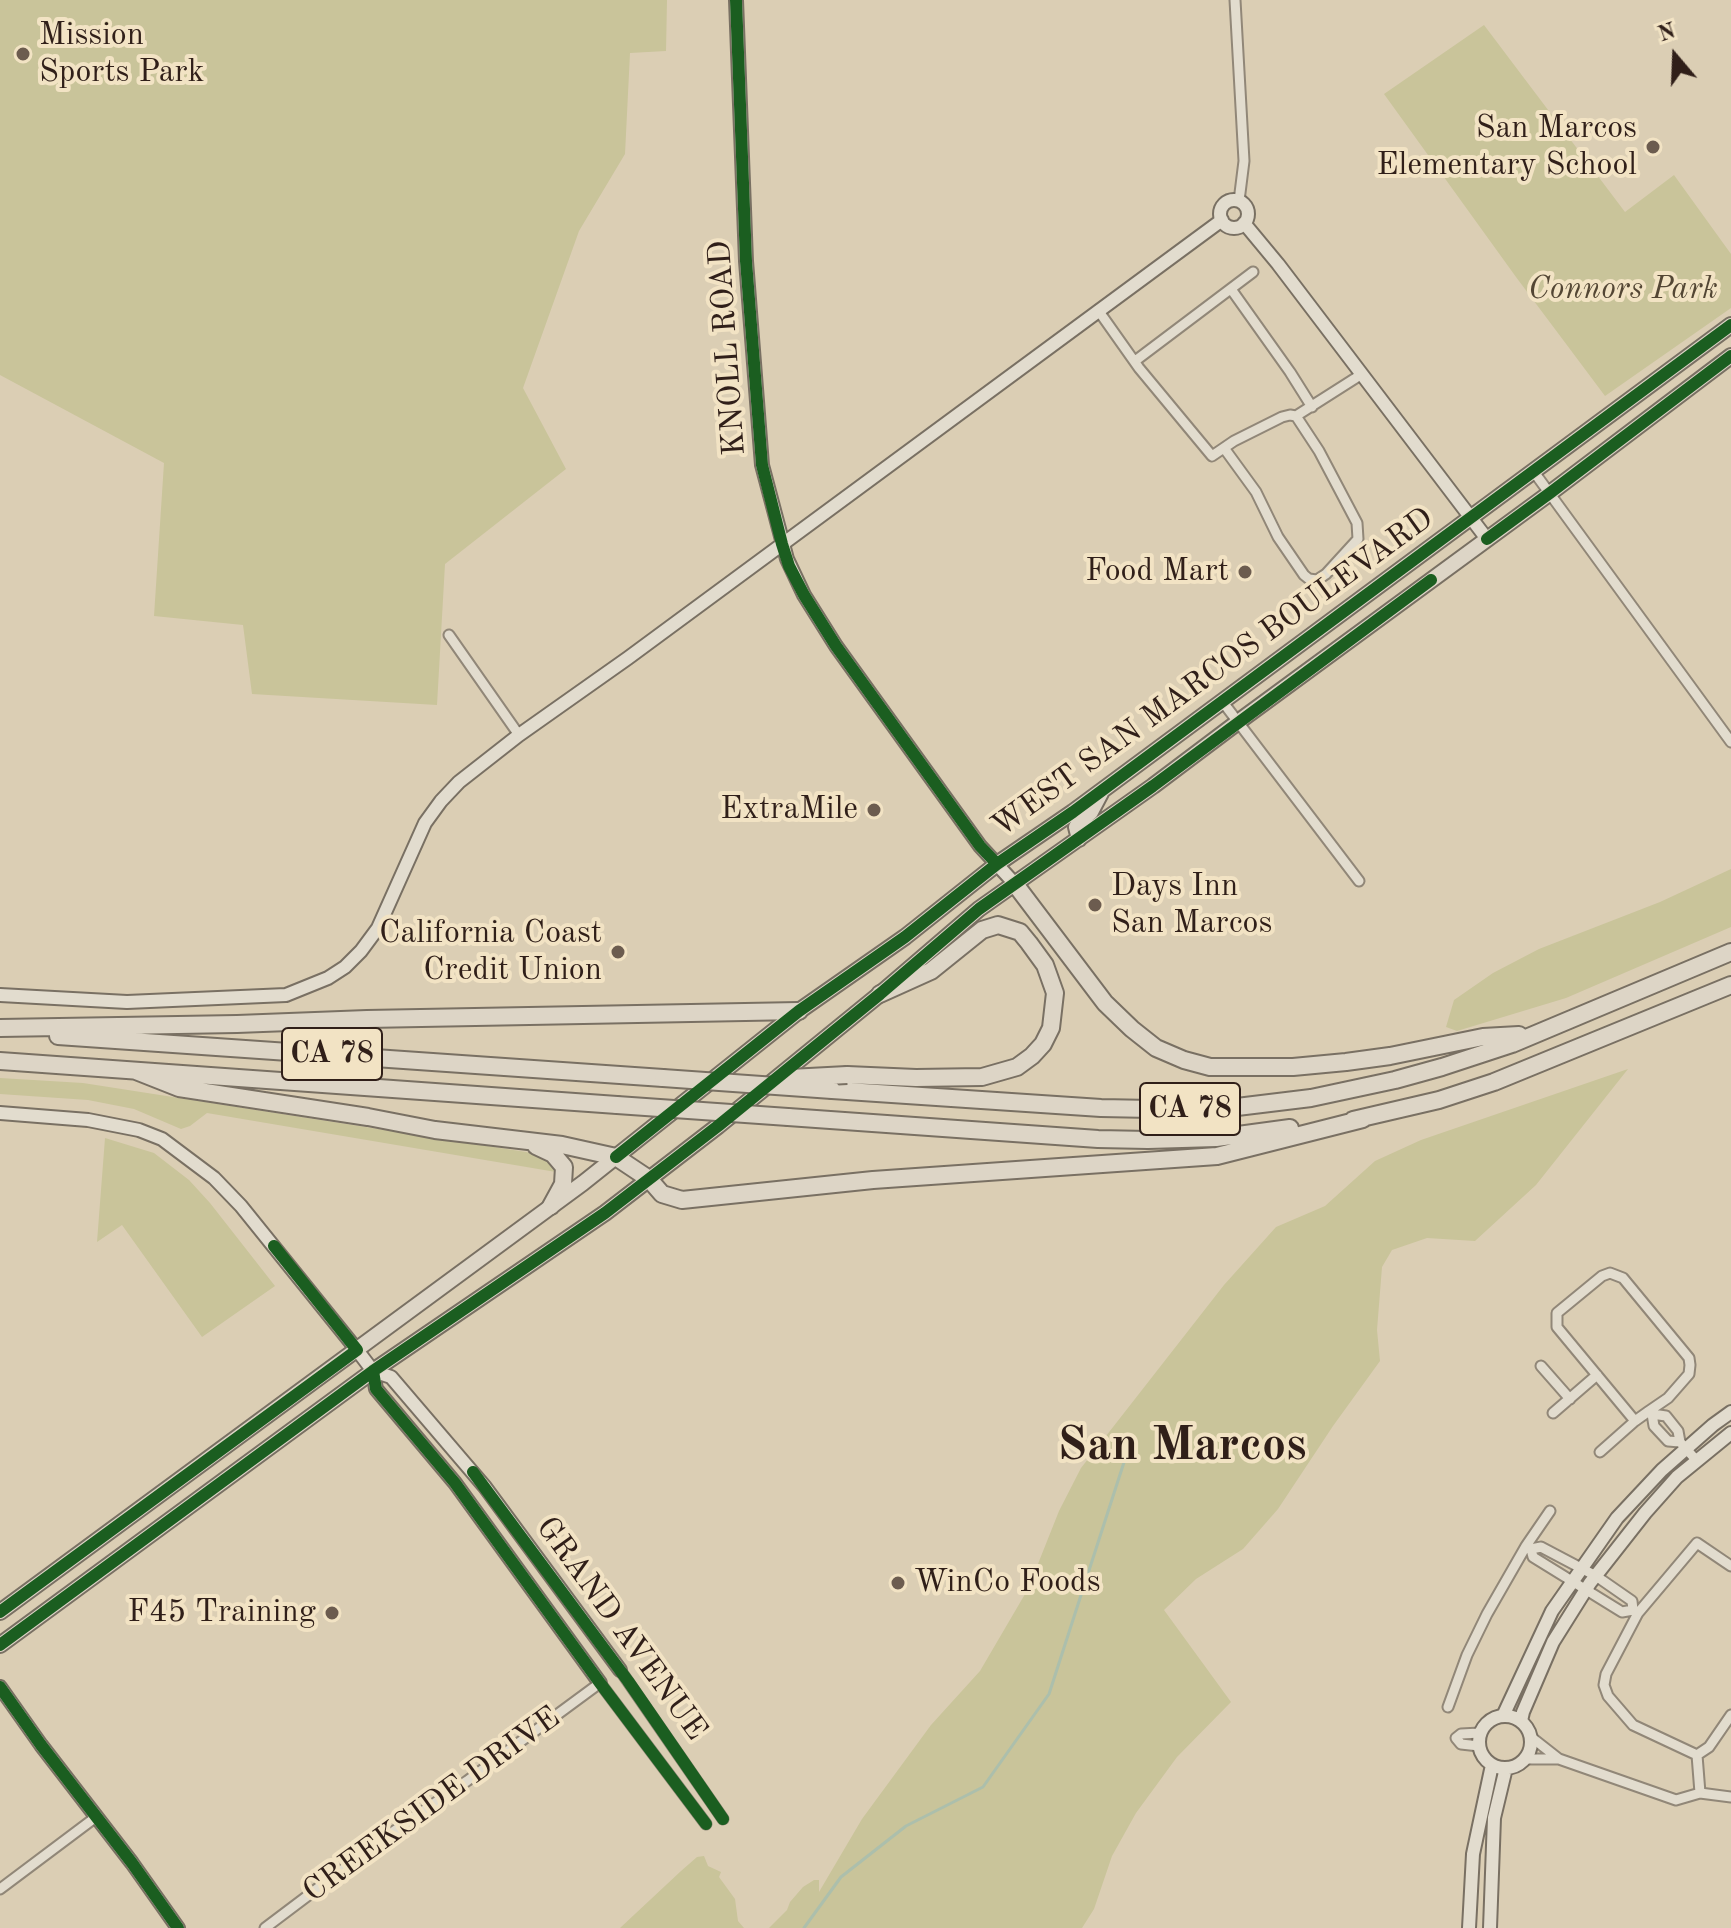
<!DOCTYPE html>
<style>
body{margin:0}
#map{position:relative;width:1731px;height:1928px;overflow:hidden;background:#dbceb4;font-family:"Old Standard TT",serif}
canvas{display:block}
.north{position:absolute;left:1635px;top:16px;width:80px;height:80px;-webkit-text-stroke:6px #f2e3c4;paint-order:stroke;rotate:341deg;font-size:22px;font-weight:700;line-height:32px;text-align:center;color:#301f19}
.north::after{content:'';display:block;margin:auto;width:28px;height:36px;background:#301f19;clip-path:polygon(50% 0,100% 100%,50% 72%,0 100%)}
</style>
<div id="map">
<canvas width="1731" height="1928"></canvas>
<div class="north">N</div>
</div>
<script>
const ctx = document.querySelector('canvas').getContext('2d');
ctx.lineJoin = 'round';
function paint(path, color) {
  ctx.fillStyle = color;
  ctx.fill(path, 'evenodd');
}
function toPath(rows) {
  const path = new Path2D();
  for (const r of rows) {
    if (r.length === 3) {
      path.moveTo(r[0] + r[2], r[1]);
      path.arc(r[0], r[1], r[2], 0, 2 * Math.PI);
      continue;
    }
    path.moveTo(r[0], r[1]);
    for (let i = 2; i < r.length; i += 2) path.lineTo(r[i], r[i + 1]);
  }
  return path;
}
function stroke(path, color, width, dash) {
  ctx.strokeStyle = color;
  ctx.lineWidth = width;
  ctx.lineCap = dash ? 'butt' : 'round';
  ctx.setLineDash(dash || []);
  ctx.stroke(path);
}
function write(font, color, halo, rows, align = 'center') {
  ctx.font = font + ' "Old Standard TT",serif';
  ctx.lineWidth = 8;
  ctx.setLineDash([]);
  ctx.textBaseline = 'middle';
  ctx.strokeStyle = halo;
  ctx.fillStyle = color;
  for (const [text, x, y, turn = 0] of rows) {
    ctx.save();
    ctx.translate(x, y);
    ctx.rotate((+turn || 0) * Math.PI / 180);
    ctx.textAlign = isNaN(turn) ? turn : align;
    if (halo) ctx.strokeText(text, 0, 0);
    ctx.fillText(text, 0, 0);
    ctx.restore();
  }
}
const green = toPath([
 [0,0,667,0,666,51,630,53,625,154,579,231,523,388,566,469,445,564,437,705,252,694,243,625,154,616,164,463,0,375],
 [1484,25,1625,212,1674,175,1731,254,1731,308,1605,396,1516,277,1384,94],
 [1731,869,1731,927,1566,998,1457,1031,1446,1027,1454,1000,1493,973,1539,949,1660,902],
 [1628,1069,1536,1185,1475,1241,1427,1238,1392,1250,1382,1267,1377,1330,1380,1361,1333,1426,1278,1509,1243,1549,1196,1579,1164,1610,1231,1702,1177,1757,1136,1813,1112,1856,1094,1909,1082,1928,769,1928,787,1910,790,1902,803,1887,814,1880,819,1880,819,1892,862,1819,931,1725,980,1671,1028,1589,1059,1511,1081,1468,1224,1285,1276,1227,1325,1206,1375,1161,1421,1140],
 [0,1078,83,1083,526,1152,547,1157,554,1164,556,1172,207,1113,190,1126,181,1129,134,1109,88,1100,0,1094],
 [105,1138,154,1153,189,1180,210,1203,275,1286,202,1337,122,1225,97,1242],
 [704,1856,708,1866,721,1872,719,1877,735,1899,738,1921,744,1928,620,1928,681,1871,697,1857]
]);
const stream = toPath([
 [804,1928,841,1877,906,1826,983,1787,1049,1694,1127,1453]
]);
const street = toPath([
 [1235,0,1244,161,1239,201],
 [1231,289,1290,372,1312,407],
 [1098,310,1139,368,1212,456,1234,441,1282,417,1290,415,1296,416,1362,374],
 [1135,361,1253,272],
 [1224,448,1256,492,1278,537,1304,575,1309,579,1317,580,1326,574,1358,539,1357,523,1319,451,1296,416],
 [1534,472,1731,742],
 [449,635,519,735],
 [1222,701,1359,881],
 [1541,1366,1570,1399],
 [1649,1411,1635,1421,1557,1327,1557,1313,1602,1276,1610,1273,1623,1278,1689,1358,1690,1365,1689,1374,1668,1398,1649,1411,1652,1414,1654,1426,1668,1441,1680,1442],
 [1553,1413,1597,1375],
 [1652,1414,1666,1416,1678,1431,1680,1442,1697,1461],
 [1600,1452,1635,1421],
 [1550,1511,1526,1546,1531,1549,1533,1557,1622,1612,1633,1610,1638,1613,1697,1543,1731,1566],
 [1531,1549,1541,1547,1596,1576,1632,1601,1633,1610],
 [1638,1613,1606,1674,1604,1685,1608,1696,1633,1725,1697,1755,1709,1747,1731,1715],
 [620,1670,723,1819],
 [1448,1707,1467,1655,1487,1614,1526,1546],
 [1479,1746,1461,1744,1456,1738,1461,1734,1480,1733],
 [1697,1755,1700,1793],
 [1524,1759,1559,1759,1531,1737],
 [1559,1759,1676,1800,1700,1793,1731,1797],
 [0,1889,96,1817],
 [265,1928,387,1836,467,1781,600,1683,706,1824]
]);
const secondary = toPath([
 [736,0,746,261,762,465,787,559,804,595,836,646,980,846,1015,884],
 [1234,214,14],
 [1244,223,1278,264,1487,539],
 [0,995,127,1002,286,995,328,978,345,967,361,951,378,928,425,823,441,801,459,782,519,735,628,658,1222,220],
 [0,1113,88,1120,139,1130,162,1139,214,1178,241,1206,357,1350,373,1371,376,1389,455,1483,600,1683],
 [373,1371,391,1377,485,1487,620,1670],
 [0,1687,41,1745,132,1863,178,1928],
 [1503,1716,1552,1611,1617,1518,1662,1470,1713,1425,1731,1412],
 [1505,1742,26],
 [1521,1721,1523,1712,1553,1642,1590,1583,1645,1513,1677,1477,1731,1433],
 [1469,1928,1473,1854,1492,1765],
 [1490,1928,1494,1818,1506,1768]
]);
const primary = toPath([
 [1079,839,1076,827,1079,822,1091,812,1101,793],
 [0,1612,583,1183,799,1011,905,937,997,864,1073,812,1731,325],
 [0,1645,373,1371,605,1213,718,1126,880,994,979,909,1153,786,1238,722,1550,493,1731,356]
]);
const highway = toPath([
 [1015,884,1105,1003,1132,1029,1156,1048,1184,1060,1210,1067,1293,1067,1346,1062,1390,1056,1483,1037,1519,1035],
 [0,1028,237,1024,367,1019,799,1011],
 [58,1036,663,1078],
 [0,1061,617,1105],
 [136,1071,179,1088,368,1117,435,1130,562,1145,616,1157,649,1179,662,1194,682,1200,873,1180,1217,1156,1363,1119],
 [847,1075,916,1078,982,1077,1017,1067,1032,1056,1043,1044,1051,1028,1055,993,1045,965,1029,943,1020,932,998,925,982,930,931,971,880,994],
 [832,1090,1101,1108,1152,1109,1237,1107,1311,1098,1395,1080,1442,1067,1512,1044,1731,952],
 [788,1117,1098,1139,1148,1140,1216,1138,1290,1128],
 [1353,1120,1439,1100,1494,1082,1731,985],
 [536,1146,553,1154,564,1167,563,1184,551,1206]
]);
const highwayBridge = toPath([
 [663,1078,832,1090],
 [790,1078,847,1075],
 [617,1105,788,1117]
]);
const cycleway = toPath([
 [736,0,746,261,762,465,782,544,789,566,804,595,836,646,980,846,997,864],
 [1487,539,1550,493,1731,356],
 [616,1157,799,1011,905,937,997,864,1073,812,1731,325],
 [373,1371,376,1389,455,1483,600,1683,706,1824],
 [473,1472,628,1681,723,1819],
 [0,1612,357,1350,274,1246],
 [0,1645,373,1371,605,1213,718,1126,880,994,979,909,1153,786,1431,580],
 [0,1687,41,1745,132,1863,178,1928]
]);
const markers = [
 [23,54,8,"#6c5c4f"],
 [1653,147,8,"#6c5c4f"],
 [1245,572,8,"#6c5c4f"],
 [874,810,8,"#6c5c4f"],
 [1095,905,8,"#6c5c4f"],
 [618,952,8,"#6c5c4f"],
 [898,1583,8,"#6c5c4f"],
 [332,1613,8,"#6c5c4f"]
];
const shields = [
 [332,1054,100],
 [1190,1109,100]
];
const shieldNames = [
 ["CA 78",332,1054],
 ["CA 78",1190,1109]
];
const poiNames = [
 ["Mission",39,36,"left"],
 ["Sports Park",39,73,"left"],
 ["San Marcos",1637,129],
 ["Elementary School",1637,166],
 ["Food Mart",1229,572],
 ["ExtraMile",858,810],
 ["Days Inn",1111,887,"left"],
 ["San Marcos",1111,924,"left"],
 ["California Coast",602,934],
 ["Credit Union",602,971],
 ["WinCo Foods",914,1583,"left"],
 ["F45 Training",316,1613]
];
const parkNames = [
 ["Connors Park",1623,290]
];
const streetNames = [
 ["KNOLL ROAD",728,348,-94],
 ["WEST SAN MARCOS BOULEVARD",1213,673,-36],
 ["GRAND AVENUE",621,1629,54],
 ["CREEKSIDE DRIVE",432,1805,-36]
];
const townNames = [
 ["San Marcos",1182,1446]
];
paint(green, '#c9c49a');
stroke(stream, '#acbfac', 3);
stroke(street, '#918778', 13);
stroke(secondary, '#797063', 16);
stroke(primary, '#797063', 18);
stroke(highway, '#797063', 20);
stroke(street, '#e2dcce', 9);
stroke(secondary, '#e2dcce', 12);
stroke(primary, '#ddd5c6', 14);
stroke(highway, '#ddd5c6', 16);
stroke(highwayBridge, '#797063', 20, []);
stroke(highwayBridge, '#ddd5c6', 16);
stroke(cycleway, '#1b5e20', 12);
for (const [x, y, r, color] of markers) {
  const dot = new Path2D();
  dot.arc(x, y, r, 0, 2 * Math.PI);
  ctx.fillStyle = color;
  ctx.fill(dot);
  stroke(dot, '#f2e3c4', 3);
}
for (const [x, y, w] of shields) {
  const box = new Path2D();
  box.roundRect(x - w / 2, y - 26, w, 52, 6);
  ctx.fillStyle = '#f2e3c4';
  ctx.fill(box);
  stroke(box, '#301f19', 2);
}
write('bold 30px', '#301f19', null, shieldNames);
write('32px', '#301f19', '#f2e3c4', poiNames, 'right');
write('italic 32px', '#534634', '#f2e3c4', parkNames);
write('32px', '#301f19', '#f2e3c4', streetNames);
write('bold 48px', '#301f19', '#f2e3c4', townNames);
</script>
